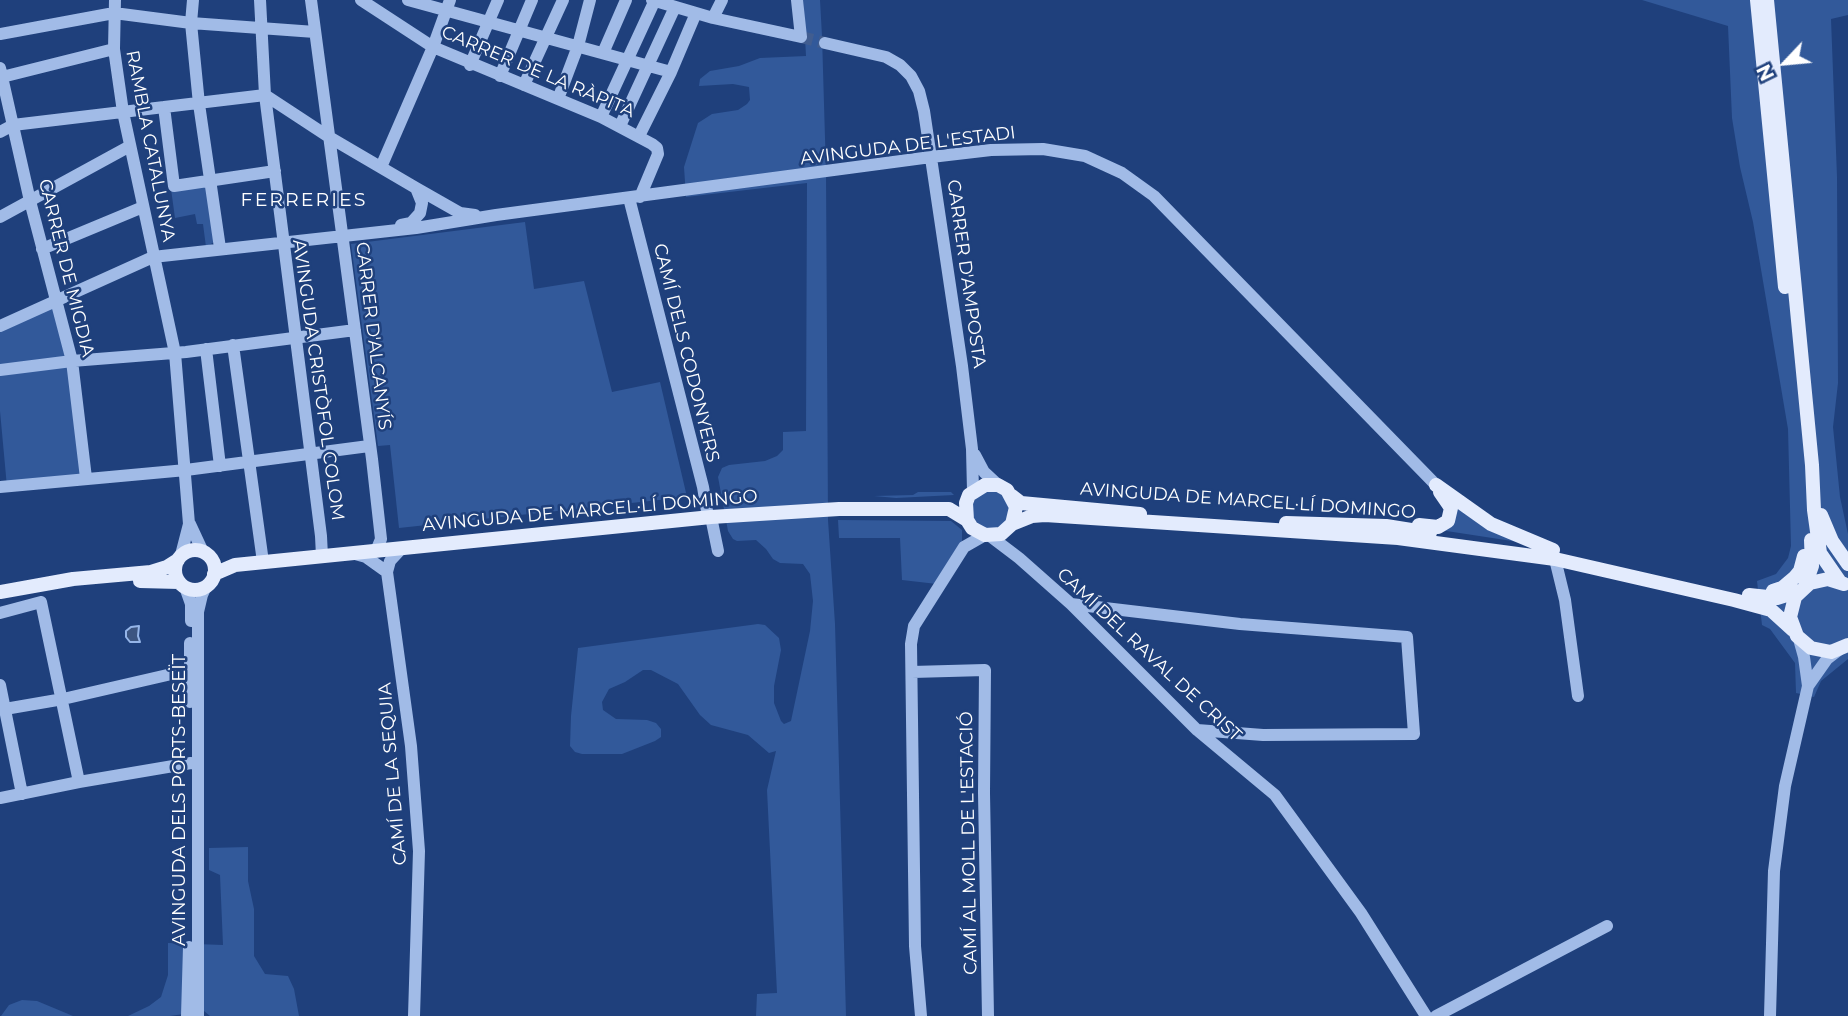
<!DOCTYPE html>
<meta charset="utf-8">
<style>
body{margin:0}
#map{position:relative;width:1848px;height:1016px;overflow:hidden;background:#1f407c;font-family:Montserrat,sans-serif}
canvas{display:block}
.north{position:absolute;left:1750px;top:28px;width:70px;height:70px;-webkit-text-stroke:5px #1f407c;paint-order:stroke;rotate:244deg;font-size:19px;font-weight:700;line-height:28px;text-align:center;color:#fff}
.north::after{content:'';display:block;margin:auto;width:24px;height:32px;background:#fff;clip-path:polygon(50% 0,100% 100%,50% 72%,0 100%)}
</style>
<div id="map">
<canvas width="1848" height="1016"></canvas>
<div class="north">N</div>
</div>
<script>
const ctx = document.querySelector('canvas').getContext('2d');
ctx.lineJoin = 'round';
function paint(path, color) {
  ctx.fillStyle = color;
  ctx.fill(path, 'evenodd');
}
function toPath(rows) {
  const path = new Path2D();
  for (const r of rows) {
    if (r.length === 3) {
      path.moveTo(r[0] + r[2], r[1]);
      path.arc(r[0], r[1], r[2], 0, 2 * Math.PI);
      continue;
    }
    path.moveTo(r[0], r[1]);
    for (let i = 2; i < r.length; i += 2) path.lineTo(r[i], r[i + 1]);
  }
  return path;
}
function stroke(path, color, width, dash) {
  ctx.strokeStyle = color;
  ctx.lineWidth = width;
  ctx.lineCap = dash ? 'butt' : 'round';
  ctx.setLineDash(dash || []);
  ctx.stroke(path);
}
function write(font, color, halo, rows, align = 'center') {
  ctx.font = font + ' Montserrat,sans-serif';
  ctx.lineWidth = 5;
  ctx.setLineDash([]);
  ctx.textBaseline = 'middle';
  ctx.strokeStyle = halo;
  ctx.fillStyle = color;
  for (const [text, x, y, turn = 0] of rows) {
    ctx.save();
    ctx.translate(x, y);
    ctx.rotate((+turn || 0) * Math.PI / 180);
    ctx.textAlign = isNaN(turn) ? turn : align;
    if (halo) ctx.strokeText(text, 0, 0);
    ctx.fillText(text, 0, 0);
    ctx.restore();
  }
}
const green = toPath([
 [803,0,820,0,822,36,826,172,828,520,835,624,846,1016,756,1016,757,994,777,993,767,790,776,751,769,753,748,735,711,725,700,715,678,684,651,670,643,670,625,682,609,689,602,702,603,710,616,719,647,720,656,723,661,729,661,737,655,741,622,754,582,754,575,752,570,746,571,716,578,648,758,624,765,625,779,638,781,650,774,686,774,703,781,721,784,724,791,721,810,631,813,601,810,574,803,564,780,563,773,559,766,549,756,540,737,541,733,539,728,531,718,477,722,468,729,465,765,461,777,456,783,450,783,432,806,431,807,183,686,197,684,167,698,123,712,114,738,110,747,104,750,100,749,87,733,84,699,86,700,79,710,71,739,66,760,58,806,56],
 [1642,0,1848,0,1848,15,1831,19,1837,177,1838,383,1833,427,1840,497,1848,534,1848,659,1821,681,1814,697,1796,693,1795,663,1770,629,1762,625,1757,581,1776,574,1788,558,1791,546,1788,429,1753,222,1740,167,1732,118,1728,26],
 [208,185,214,242,206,247,203,224,197,224,195,214,175,218,171,189],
 [525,222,534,289,584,281,612,392,660,382,687,497,399,528,390,445,378,446,351,244],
 [57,301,86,478,7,487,0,411,0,326],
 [991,510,19],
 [918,492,951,492,954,495,896,498,874,496,913,495],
 [1454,507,1525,543,1440,530],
 [838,520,951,521,962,530,962,545,937,584,902,580,900,538,839,538],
 [248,847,248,881,254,909,254,956,265,974,288,976,294,989,299,1016,210,1016,204,1011,170,1016,128,1016,149,1006,161,997,168,975,168,943,223,945,220,875,209,870,209,848],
 [22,1000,37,1001,73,1016,1,1016,9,1005]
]);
const water = toPath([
 [139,626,138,636,140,642,130,642,126,637,126,631,131,627,139,626]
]);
const minorTunnel = toPath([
 [801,37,825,43]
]);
const minor = toPath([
 [115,0,114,49,123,112,175,353,189,524,181,555],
 [193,0,191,23,199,104,220,248],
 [260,0,265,95,321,536,322,556],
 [311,0,372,459,381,539,376,551],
 [361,0,433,47,601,117,652,144,657,148,658,154,640,197],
 [408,0,671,72],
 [652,0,713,18,801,37,797,0],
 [713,18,722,0],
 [0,34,114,13,191,23,315,32],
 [825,43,886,57,900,65,911,76,919,91,924,111,962,366,972,449,973,491],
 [603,53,626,0],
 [470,65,498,0],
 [0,68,30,201,72,361,86,478],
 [500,76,532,0],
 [2,77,114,49],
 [524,85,563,0],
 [558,99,578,46,590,0],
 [164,107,174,186,275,171],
 [601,117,655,0],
 [620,126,675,7],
 [0,132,13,125,265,95,329,137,416,188,460,213,475,215],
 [639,136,671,72,696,13],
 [381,167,433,47,450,0],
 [629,198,703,487,708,517],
 [0,217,130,146],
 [401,225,411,223,420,213,422,203,416,188],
 [42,249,143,207],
 [0,326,153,257,416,228,496,215,931,157,991,150,1043,149,1085,156,1122,173,1154,196,1436,485],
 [233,345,263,562],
 [206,349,220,466],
 [0,370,72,361,186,352,355,330],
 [975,455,984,472,998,485],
 [0,487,186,470,369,446],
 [711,517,718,551],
 [190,524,203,552],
 [990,536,1019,558,1071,604,1197,730,1275,795,1361,913,1426,1016],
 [402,548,390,561,387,572,411,746,419,851,414,1016],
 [355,554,366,557,387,572],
 [1555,559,1565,600,1578,696],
 [185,587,191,604,191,621],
 [41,602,79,782],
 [1071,604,1240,624,1407,637,1414,734,1263,735,1197,730],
 [0,613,41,602],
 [1799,639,1804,657,1808,686],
 [912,672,985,670,984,793,988,1016],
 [0,685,22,794],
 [190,702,190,643],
 [5,709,63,699,189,670],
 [0,798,79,782,191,763],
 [187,1016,189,947],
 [198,1016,198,612,202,595,206,586],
 [921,1016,915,946,911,644,914,626,964,547,985,535],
 [1436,1016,1607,926],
 [1770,1016,1774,871,1785,786,1808,686,1827,659,1840,649]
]);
const major = toPath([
 [1757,0,1785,287],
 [1767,0,1812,465,1814,510,1820,553,1840,582],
 [1436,485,1491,524,1553,550],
 [1012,496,1021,503,1140,514],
 [1821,515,1832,541,1848,564],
 [1286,523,1386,526,1430,533],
 [1012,524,1016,507,1007,490,998,485,985,485,969,495,966,503,967,520,972,528,985,535,1001,534,1012,524,1032,516,1045,515,1398,538,1555,559,1734,600,1771,610,1793,630],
 [1419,525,1438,527,1448,521,1451,508,1440,492],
 [195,570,20],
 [214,574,235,565,711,517,839,509,949,509,967,520],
 [140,581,179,582],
 [1844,584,1828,579,1810,583,1795,597,1790,617,1797,636,1811,648,1831,652,1848,645],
 [1805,586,1812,566,1811,540],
 [1773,591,1782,588,1795,577,1800,571,1804,556],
 [0,592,73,579,151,572,167,567,178,560],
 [1749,595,1777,598,1799,591]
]);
const streetNames = [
 ["CARRER DE LA RÀPITA",538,72,23],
 ["RAMBLA CATALUNYA",150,146,79],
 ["AVINGUDA DE L'ESTADI",908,146,-7],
 ["CARRER DE MIGDIA",66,268,76],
 ["CARRER D'AMPOSTA",966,274,82],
 ["CARRER D'ALCANYÍS",373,336,83],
 ["CAMÍ DELS CODONYERS",686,353,76],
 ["AVINGUDA CRISTÒFOL COLOM",318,380,82],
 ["AVINGUDA DE MARCEL·LÍ DOMINGO",1248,501,4],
 ["AVINGUDA DE MARCEL·LÍ DOMINGO",590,511,-5],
 ["CAMÍ DEL RAVAL DE CRIST",1149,655,43],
 ["CAMÍ DE LA SEQUIA",393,774,-95],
 ["AVINGUDA DELS PORTS-BESEÏT",180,800,-90],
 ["CAMÍ AL MOLL DE L'ESTACIÓ",969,843,-91]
];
const neighbourhoodNames = [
 ["FERRERIES",304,200]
];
paint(green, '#32599a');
paint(water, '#3c5581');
stroke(water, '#95b5e8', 2);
stroke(minorTunnel, '#415d90', 12, [12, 6]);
stroke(minor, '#a1bbe7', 12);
stroke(major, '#e3ebfd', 14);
write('18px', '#fff', '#1f407c', streetNames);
ctx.letterSpacing = '2px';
write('19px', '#fff', '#1f407c', neighbourhoodNames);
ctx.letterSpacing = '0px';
</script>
